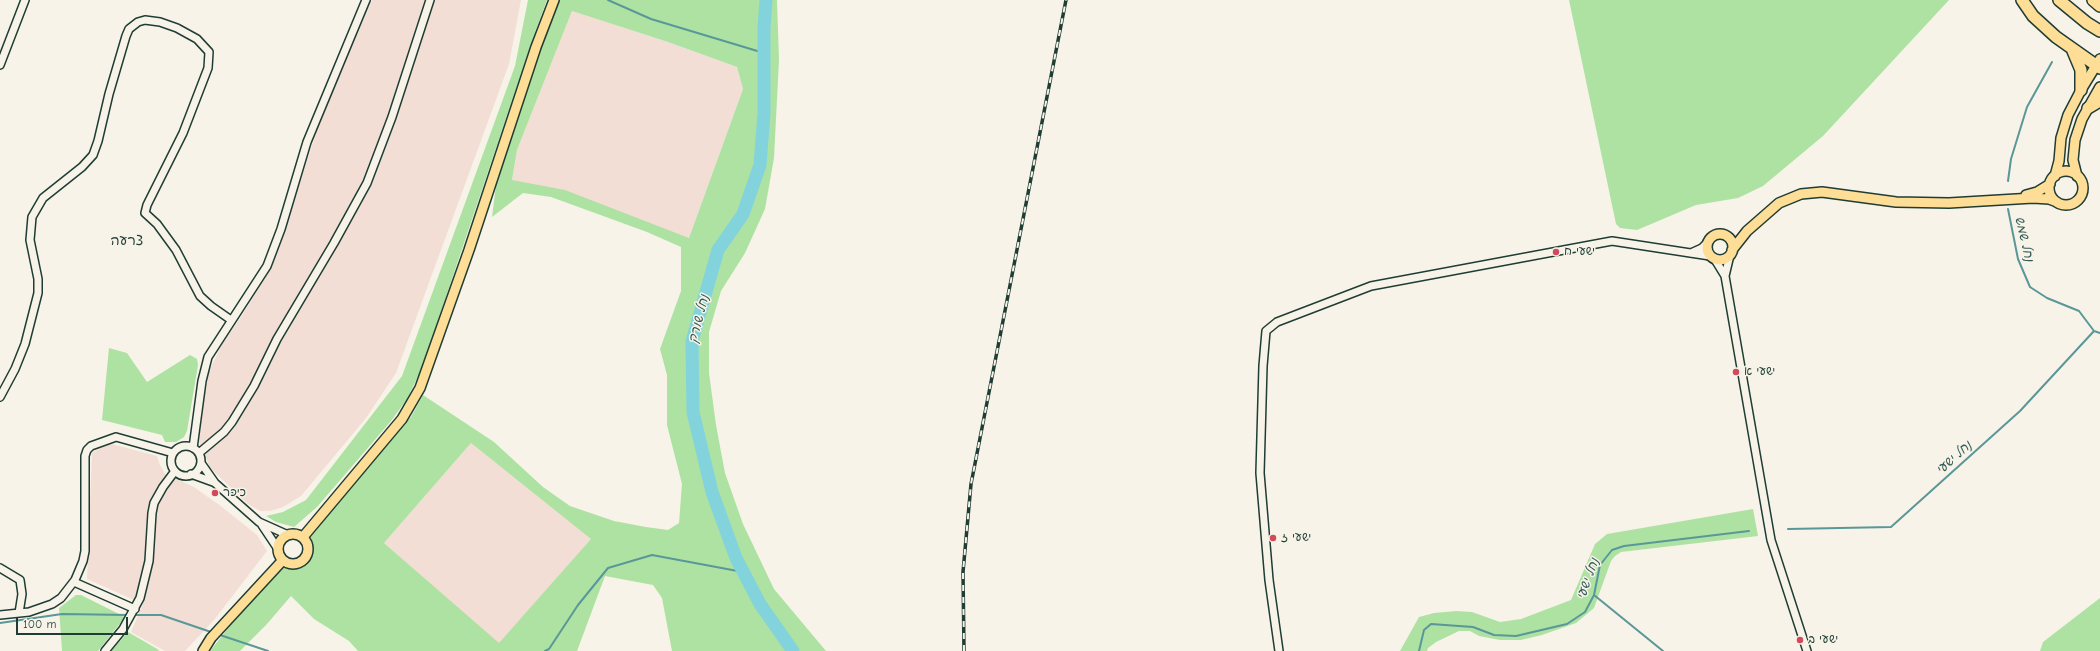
<!DOCTYPE html>
<meta charset="utf-8">
<style>
body{margin:0}
#map{position:relative;width:2100px;height:651px;overflow:hidden;background:#f7f3e8;font-family:"Comic Neue",sans-serif}
canvas{display:block}
.scale{position:absolute;left:16px;top:617px;width:112px;height:18px;box-sizing:border-box;border:2px solid #1f3d34;border-top:0;padding-left:5px;font-size:12px;line-height:14px;white-space:nowrap;color:#1f3d34;-webkit-text-stroke:3px #f7f3e8;paint-order:stroke}
</style>
<div id="map">
<canvas width="2100" height="651"></canvas>
<div class="scale">100 m</div>
</div>
<script>
const ctx = document.querySelector('canvas').getContext('2d');
ctx.lineJoin = 'round';
function paint(path, color) {
  ctx.fillStyle = color;
  ctx.fill(path, 'evenodd');
}
function toPath(rows) {
  const path = new Path2D();
  for (const r of rows) {
    if (r.length === 3) {
      path.moveTo(r[0] + r[2], r[1]);
      path.arc(r[0], r[1], r[2], 0, 2 * Math.PI);
      continue;
    }
    path.moveTo(r[0], r[1]);
    for (let i = 2; i < r.length; i += 2) path.lineTo(r[i], r[i + 1]);
  }
  return path;
}
function stroke(path, color, width, dash) {
  ctx.strokeStyle = color;
  ctx.lineWidth = width;
  ctx.lineCap = dash ? 'butt' : 'round';
  ctx.setLineDash(dash || []);
  ctx.stroke(path);
}
function write(font, color, halo, rows, align = 'center') {
  ctx.font = font + ' "Comic Neue","Playpen Sans Hebrew",sans-serif';
  ctx.lineWidth = 3;
  ctx.setLineDash([]);
  ctx.textBaseline = 'middle';
  ctx.strokeStyle = halo;
  ctx.fillStyle = color;
  for (const [text, x, y, turn = 0] of rows) {
    ctx.save();
    ctx.translate(x, y);
    ctx.rotate((+turn || 0) * Math.PI / 180);
    ctx.textAlign = isNaN(turn) ? turn : align;
    if (halo) ctx.strokeText(text, 0, 0);
    ctx.fillText(text, 0, 0);
    ctx.restore();
  }
}
const built = toPath([
 [372,0,521,0,509,64,396,373,366,418,301,496,283,507,270,511,260,511,248,504,210,468,199,442,203,405,209,372,221,346,243,314,268,272,279,247,319,124],
 [572,11,668,42,737,67,743,89,689,238,632,218,512,180,517,150],
 [108,443,157,456,159,463,165,474,194,487,222,507,257,535,267,551,214,620,185,651,165,651,131,632,143,604,87,579,92,453],
 [471,443,592,539,499,644,384,543]
]);
const green = toPath([
 [528,0,547,0,534,35,422,368,407,399,391,421,317,507,294,527,276,522,266,516,283,512,306,500,402,376,515,66],
 [559,0,777,0,779,60,774,158,765,209,745,253,721,291,709,332,709,373,716,425,725,473,743,524,774,589,826,651,672,651,662,598,653,585,605,576,577,651,358,651,349,641,314,619,291,596,267,624,240,651,210,651,270,576,288,563,300,561,313,530,378,453,411,417,423,395,494,442,543,487,570,506,614,521,646,527,668,530,679,523,682,484,667,425,667,375,660,349,681,291,681,247,647,232,551,197,523,193,492,217,498,170,541,40],
 [572,11,668,42,737,67,743,89,689,238,565,190,512,180,517,150],
 [471,443,591,539,499,643,384,543],
 [1569,0,1949,0,1823,136,1763,186,1738,198,1696,205,1637,230,1620,228,1616,224],
 [109,348,127,353,147,382,190,355,197,359,198,365,187,431,184,437,176,442,165,442,162,435,102,420],
 [1753,509,1758,536,1621,552,1615,556,1611,561,1594,608,1576,623,1542,635,1521,640,1500,640,1479,636,1470,631,1459,631,1436,642,1428,648,1427,651,1400,651,1419,617,1434,613,1456,611,1472,612,1500,622,1521,619,1571,600,1595,544,1607,534],
 [76,595,81,595,125,617,98,651,62,651,59,608],
 [2100,598,2100,651,2040,651,2043,642],
 [128,632,159,650,158,651,111,651]
]);
const stream = toPath([
 [608,0,651,19,764,53],
 [2008,181,2011,159,2027,107,2052,62],
 [2008,209,2018,259,2030,287,2047,298,2079,311,2094,331],
 [1788,529,1891,527,2020,411,2094,331,2100,333],
 [1594,595,1663,651],
 [133,615,161,615,211,632],
 [0,623,62,614,128,615],
 [217,634,268,651],
 [545,651,549,649,578,605,608,568,652,555,743,572],
 [1419,651,1424,630,1431,624,1473,627,1494,635,1516,636,1567,624,1585,612,1594,595,1600,565,1612,550,1624,546,1749,531]
]);
const river = toPath([
 [766,0,764,28,764,113,760,165,743,214,718,250,692,341,693,412,712,492,736,558,760,604,793,651]
]);
const minor = toPath([
 [0,65,25,0],
 [1691,253,1702,248,1709,241],
 [1714,258,1725,276,1771,540,1807,651],
 [1725,276,1730,255],
 [0,397,15,369,25,344,38,293,38,279,30,240,32,217,43,198,82,167,93,155,98,141,109,94,126,36,129,29,138,22,145,20,160,22,177,28,197,39,209,52,208,68,183,133,147,205,145,213,157,224,176,250,200,296,211,306,231,320],
 [186,461,15],
 [193,448,202,381,208,357,267,266,281,229,307,142,366,0],
 [199,453,224,432,232,422,254,386,277,339,334,243,367,183,392,117,430,0],
 [201,463,215,483,259,522,288,535],
 [191,474,213,482],
 [262,525,278,549],
 [0,568,20,580,22,594,19,613],
 [74,582,135,609],
 [0,615,29,612,52,604,61,598,75,580,83,561,85,551,85,456,87,450,91,446,116,437,173,453],
 [105,651,123,629,140,598,149,561,152,513,154,503,163,487,175,471],
 [1279,651,1269,580,1260,473,1263,366,1266,331,1277,322,1371,286,1612,241,1710,256]
]);
const major = toPath([
 [2066,188,17],
 [2055,176,2059,161,2061,138,2068,115,2081,90,2100,59],
 [2077,176,2073,160,2075,140,2082,119,2100,87],
 [2026,195,2037,192,2050,184],
 [1720,247,13],
 [1732,250,1747,231,1779,203,1801,194,1822,192,1896,202,1949,203,2033,198,2049,199,2057,202],
 [293,549,15],
 [303,537,402,419,420,388,469,250,536,47,554,0],
 [203,651,211,638,283,560]
]);
const highway = toPath([
 [2022,0,2033,16,2056,37,2100,68],
 [2059,0,2087,23,2100,31],
 [2093,0,2100,6],
 [2073,51,2081,70,2081,90],
 [2088,108,2100,101]
]);
const rail = toPath([
 [964,651,963,572,971,484,1066,0]
]);
const markers = [
 [1556,252,4,"#d1495b"],
 [1736,372,4,"#d1495b"],
 [215,493,4,"#d1495b"],
 [1273,538,4,"#d1495b"],
 [1800,640,4,"#d1495b"]
];
const poiNames = [
 ["ישעי ח",1564,252],
 ["ישעי א",1744,372],
 ["כיכר",223,493],
 ["ישעי ז",1281,538],
 ["ישעי ב",1808,640]
];
const waterNames = [
 ["נחל שמש",2024,239,77],
 ["נחל שורק",699,319,-76],
 ["נחל ישעי",1954,458,-42],
 ["נחל ישעי",1588,579,-70]
];
const quarterNames = [
 ["צרעה",127,241]
];
paint(built, '#f2ded4');
paint(green, '#aee2a3');
stroke(stream, '#5a9798', 2);
stroke(river, '#82d3db', 13);
stroke(minor, '#1f3d34', 10);
stroke(major, '#1f3d34', 12);
stroke(highway, '#1f3d34', 14);
stroke(minor, '#f7f3e8', 7);
stroke(major, '#fedd96', 9);
stroke(highway, '#fedd96', 11);
stroke(rail, '#1f3d34', 3.5);
stroke(rail, '#f7f3e8', 2, [6]);
for (const [x, y, r, color] of markers) {
  const dot = new Path2D();
  dot.arc(x, y, r, 0, 2 * Math.PI);
  ctx.fillStyle = color;
  ctx.fill(dot);
  stroke(dot, '#f7f3e8', 1.5);
}
write('12px', '#1f3d34', '#f7f3e8', poiNames, 'left');
write('italic 13px', '#335b55', '#f7f3e8', waterNames);
write('14px', '#1f3d34', '#f7f3e8', quarterNames);
</script>
